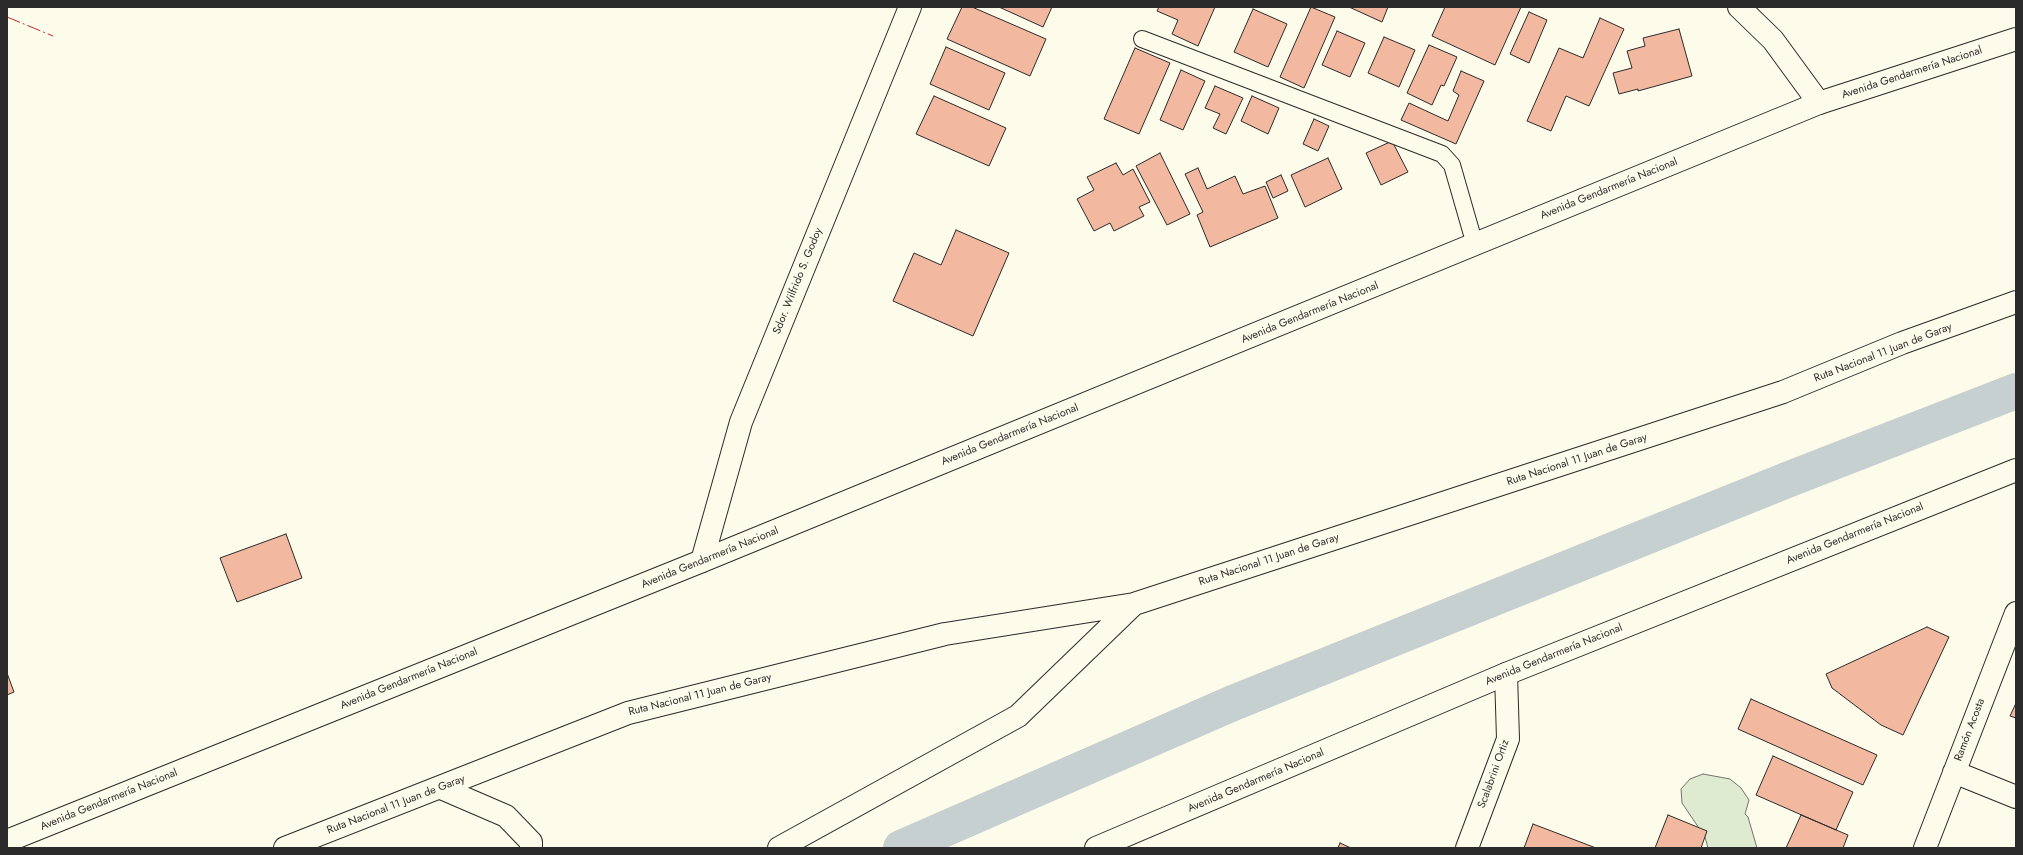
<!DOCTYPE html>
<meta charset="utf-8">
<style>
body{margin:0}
#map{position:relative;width:2023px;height:855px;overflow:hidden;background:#fdfbea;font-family:Jost,sans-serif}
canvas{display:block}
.frame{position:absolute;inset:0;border:8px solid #2b2b2b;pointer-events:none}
</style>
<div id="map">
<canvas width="2023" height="855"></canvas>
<div class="frame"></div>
</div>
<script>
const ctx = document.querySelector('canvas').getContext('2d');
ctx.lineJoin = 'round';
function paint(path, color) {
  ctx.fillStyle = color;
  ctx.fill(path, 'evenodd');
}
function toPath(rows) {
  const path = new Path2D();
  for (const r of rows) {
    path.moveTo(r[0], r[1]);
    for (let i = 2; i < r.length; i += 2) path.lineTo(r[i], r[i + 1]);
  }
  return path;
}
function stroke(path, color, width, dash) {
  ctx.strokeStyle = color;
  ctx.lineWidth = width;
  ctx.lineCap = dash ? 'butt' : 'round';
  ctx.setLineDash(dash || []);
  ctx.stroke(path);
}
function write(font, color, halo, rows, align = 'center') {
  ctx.font = font + ' Jost,sans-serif';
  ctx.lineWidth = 3;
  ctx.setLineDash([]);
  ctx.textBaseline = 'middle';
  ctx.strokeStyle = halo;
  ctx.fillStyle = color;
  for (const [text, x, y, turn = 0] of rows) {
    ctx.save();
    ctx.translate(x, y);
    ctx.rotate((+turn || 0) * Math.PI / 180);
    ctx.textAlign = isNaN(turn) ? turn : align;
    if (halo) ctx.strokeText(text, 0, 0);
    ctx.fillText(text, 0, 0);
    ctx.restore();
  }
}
const green = toPath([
 [1703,774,1730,779,1741,788,1749,800,1745,814,1748,817,1757,848,1708,848,1705,837,1682,803,1681,789,1690,779,1703,774]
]);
const canal = toPath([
 [901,848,1233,703,1792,478,2016,391]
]);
const building = toPath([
 [962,7,972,7,1046,39,1030,76,947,39,962,7],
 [999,7,1052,7,1043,27,999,7],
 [1159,7,1215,7,1198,46,1172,34,1178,20,1157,11,1159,7],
 [1311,7,1335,17,1304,88,1280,77,1311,7],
 [1349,7,1388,7,1382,22,1349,7],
 [1445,7,1521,7,1495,65,1432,36,1445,7],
 [1253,9,1287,24,1268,67,1234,52,1253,9],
 [1529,12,1547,20,1529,63,1510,54,1529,12],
 [1600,18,1624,29,1589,106,1566,96,1551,131,1527,121,1559,48,1583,58,1600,18],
 [1679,29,1692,76,1638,91,1638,89,1619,94,1613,73,1632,68,1627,51,1645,46,1643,38,1679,29],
 [1337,31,1365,43,1350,77,1322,65,1337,31],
 [1384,37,1415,50,1399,87,1368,73,1384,37],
 [1429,45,1457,57,1444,86,1441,85,1432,105,1407,93,1429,45],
 [946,47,1005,73,989,110,930,84,946,47],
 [1135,48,1170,63,1139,134,1104,119,1135,48],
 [1181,70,1205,81,1183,130,1160,120,1181,70],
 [1461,71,1484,81,1456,144,1401,120,1409,103,1448,121,1459,95,1453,91,1461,71],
 [1215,86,1243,98,1226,134,1213,128,1220,114,1205,108,1215,86],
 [934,96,1006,128,989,166,916,134,934,96],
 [1252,96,1279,108,1268,134,1241,121,1252,96],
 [1314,119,1329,126,1318,151,1303,144,1314,119],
 [1392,141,1408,172,1381,185,1366,153,1392,141],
 [1160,153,1190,214,1167,225,1136,166,1160,153],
 [1328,158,1342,189,1305,207,1291,175,1328,158],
 [1116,163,1123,175,1133,169,1150,202,1139,207,1144,216,1114,231,1110,223,1094,231,1077,199,1094,190,1087,177,1116,163],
 [1198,168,1207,189,1235,176,1243,194,1265,186,1278,218,1210,247,1197,215,1203,212,1185,174,1198,168],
 [1281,175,1288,191,1273,198,1266,182,1281,175],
 [956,230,1009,253,973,336,893,301,914,253,941,265,956,230],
 [286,534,302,578,237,602,220,558,286,534],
 [1927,627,1949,637,1903,735,1881,725,1832,688,1826,674,1927,627],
 [7,673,14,692,7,695,7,673],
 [1751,699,1877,755,1863,785,1738,729,1751,699],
 [2016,703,2016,718,2010,716,2016,703],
 [1773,756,1853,792,1836,830,1756,795,1773,756],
 [1668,815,1707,831,1701,848,1655,848,1668,815],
 [1801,815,1848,835,1843,848,1786,848,1801,815],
 [1533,824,1596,848,1524,848,1533,824],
 [1340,843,1351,848,1338,848,1340,843]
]);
const lane = toPath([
 [1142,39,1442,154,1452,165,1475,245]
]);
const street = toPath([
 [1739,7,1773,40,1819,103],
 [702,561,741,422,910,7],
 [1954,772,2016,797],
 [1467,848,1508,739,1506,674],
 [1925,848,2016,613]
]);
const secondary = toPath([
 [7,841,702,561,1819,103,2016,39],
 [1096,848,1506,674,2016,470]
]);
const highway = toPath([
 [441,788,506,816,531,842,531,848],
 [285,848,628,713,945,634,1134,604,1783,392,1902,343,2016,302],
 [779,848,1018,716,1134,604]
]);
const power = toPath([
 [7,17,53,36]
]);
const streetNames = [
 ["Avenida Gendarmería Nacional",1912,73,-18],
 ["Avenida Gendarmería Nacional",1609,189,-22],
 ["Sdor. Wilfrido S. Godoy",798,281,-68],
 ["Avenida Gendarmería Nacional",1310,313,-22],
 ["Ruta Nacional 11 Juan de Garay",1883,353,-21],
 ["Avenida Gendarmería Nacional",1010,435,-22],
 ["Ruta Nacional 11 Juan de Garay",1577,460,-18],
 ["Avenida Gendarmería Nacional",1855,534,-22],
 ["Avenida Gendarmería Nacional",710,558,-22],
 ["Ruta Nacional 11 Juan de Garay",1269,560,-18],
 ["Avenida Gendarmería Nacional",1554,655,-22],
 ["Avenida Gendarmería Nacional",409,679,-22],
 ["Ruta Nacional 11 Juan de Garay",700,695,-14],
 ["Ramón Acosta",1970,730,-69],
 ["Scalabrini Ortiz",1494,774,-70],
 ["Avenida Gendarmería Nacional",1256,781,-23],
 ["Avenida Gendarmería Nacional",109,800,-22],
 ["Ruta Nacional 11 Juan de Garay",396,805,-21]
];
paint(green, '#deebd1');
stroke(green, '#74746e', 1);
stroke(canal, '#c7d0d0', 36);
paint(building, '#f2b8a0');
stroke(building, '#2b2b2b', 1);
stroke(lane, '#2b2b2b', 18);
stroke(street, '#2b2b2b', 24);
stroke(secondary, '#2b2b2b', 24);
stroke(highway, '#2b2b2b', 24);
stroke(lane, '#fdfbea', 16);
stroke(street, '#fdfbea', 22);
stroke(secondary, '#fdfbea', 22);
stroke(highway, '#fdfbea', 22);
stroke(power, '#c62828', 1, [14, 3, 2, 3]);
write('11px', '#2b2b2b', '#fdfbea', streetNames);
</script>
